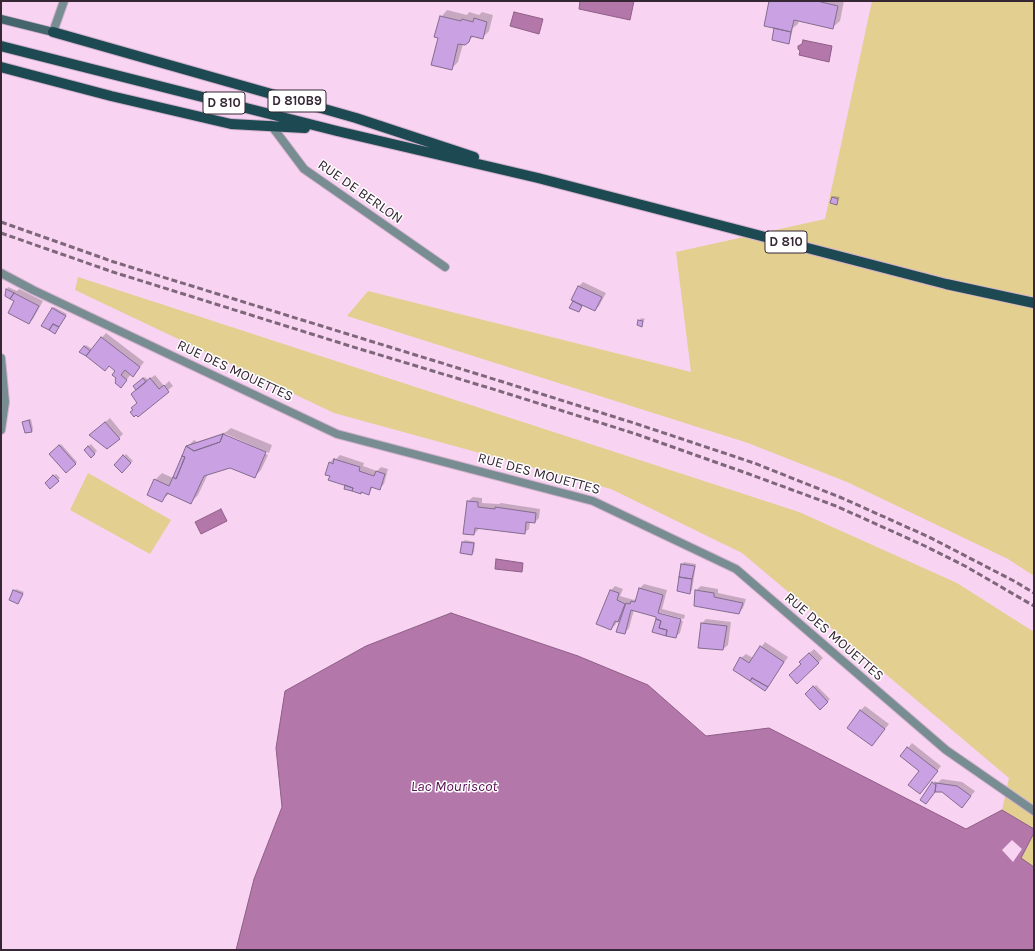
<!DOCTYPE html>
<style>
body{margin:0}
#map{position:relative;width:1035px;height:951px;overflow:hidden;background:#f9d3f2;font-family:Karla,sans-serif}
canvas{display:block}
.frame{position:absolute;inset:0;border:2px solid #352733;pointer-events:none}
</style>
<div id="map">
<canvas width="1035" height="951"></canvas>
<div class="frame"></div>
</div>
<script>
const ctx = document.querySelector('canvas').getContext('2d');
ctx.lineJoin = 'round';
function paint(path, color) {
  ctx.fillStyle = color;
  ctx.fill(path, 'evenodd');
}
function toPath(rows) {
  const path = new Path2D();
  for (const r of rows) {
    path.moveTo(r[0], r[1]);
    for (let i = 2; i < r.length; i += 2) path.lineTo(r[i], r[i + 1]);
  }
  return path;
}
function stroke(path, color, width, dash) {
  ctx.strokeStyle = color;
  ctx.lineWidth = width;
  ctx.lineCap = dash ? 'butt' : 'round';
  ctx.setLineDash(dash || []);
  ctx.stroke(path);
}
function write(font, color, halo, rows, align = 'center') {
  ctx.font = font + ' Karla,sans-serif';
  ctx.lineWidth = 3;
  ctx.setLineDash([]);
  ctx.textBaseline = 'middle';
  ctx.strokeStyle = halo;
  ctx.fillStyle = color;
  for (const [text, x, y, turn = 0] of rows) {
    ctx.save();
    ctx.translate(x, y);
    ctx.rotate((+turn || 0) * Math.PI / 180);
    ctx.textAlign = isNaN(turn) ? turn : align;
    if (halo) ctx.strokeText(text, 0, 0);
    ctx.fillText(text, 0, 0);
    ctx.restore();
  }
}
const green = toPath([
 [872,1,1034,1,1034,576,1008,559,847,482,748,443,347,316,368,291,691,372,676,252,825,219],
 [78,277,799,512,957,583,1034,632,1034,829,1002,810,1009,778,742,553,611,489,334,413,75,290],
 [88,473,171,520,150,554,70,510],
 [1034,833,1034,867,1020,858]
]);
const water = toPath([
 [580,1,634,1,630,20,579,9,580,1],
 [514,12,543,19,539,34,510,26,514,12],
 [803,40,832,46,829,62,799,55,800,51,798,49,798,46,802,44,803,40],
 [221,509,227,521,201,534,195,522,221,509],
 [496,559,523,563,522,572,495,569,496,559],
 [451,613,578,656,648,685,706,736,769,728,966,829,1002,810,1034,829,1034,833,1021,858,1034,867,1034,950,236,950,254,879,282,807,276,748,285,691,366,646,451,613]
]);
const pier = toPath([
 [1012,840,1022,849,1013,862,1002,850]
]);
const shadow = toPath([
 [770,1,844,1,840,21,833,27,799,20,798,24,793,28,790,41,788,43,775,27],
 [447,10,467,15,469,12,479,15,482,12,493,15,489,31,482,38,474,36,465,44,463,44,458,62,451,69,439,37,441,17],
 [834,196,840,197,836,204,832,197],
 [583,282,606,293,599,306,595,310,583,305,579,311,571,307,578,287],
 [8,287,17,291,19,289,43,301,33,319,29,323,16,301,6,295,7,289],
 [54,307,67,314,55,333,52,308],
 [641,318,645,319,641,325,638,324],
 [106,333,144,362,137,371,131,374,125,382,116,370,110,365,105,370,84,347,86,345,92,349],
 [155,375,164,386,169,381,173,386,138,415,138,402,136,384,145,377,148,380],
 [110,418,123,434,119,438,95,431],
 [31,419,33,429,32,431,23,422],
 [231,428,272,445,269,453,226,434,225,436,268,455,261,470,254,477,230,467,208,474,198,495,191,502,170,493,162,500,155,480,162,473,173,478,187,447,194,440,197,442,226,432],
 [61,444,77,462,66,471,51,454],
 [91,444,97,451,91,457,85,450],
 [126,454,133,461,122,471,115,465],
 [340,455,364,463,363,466,377,471,381,467,388,469,384,484,379,489,373,487,368,494,362,492,360,493,331,476,329,463,334,458,336,459],
 [56,474,60,478,50,488,46,483],
 [473,497,482,498,482,503,499,504,501,503,540,509,539,518,535,522,530,522,529,529,524,533,479,527,478,530,474,534,468,501],
 [465,540,475,542,474,552,472,554,461,552,463,542],
 [684,562,696,564,692,590,690,592,678,590,682,564],
 [644,584,667,590,662,609,685,615,684,619,657,612,656,614,683,621,680,633,675,637,658,617,634,610,629,628,625,633,617,631,619,622,617,621,616,624,611,629,611,590,615,586,623,589,620,596,634,600,637,598,639,589],
 [701,586,718,589,718,593,746,599,743,608,739,613,695,605,696,590],
 [16,589,24,592,18,603,14,591],
 [706,619,731,622,728,645,723,649,702,623],
 [765,642,788,657,769,684,741,658,746,654,753,658],
 [814,649,823,658,818,663,802,664,800,662],
 [816,685,830,699,820,709,806,694],
 [865,706,889,724,872,745,861,710],
 [912,743,941,766,924,788,920,771,908,748],
 [942,779,962,782,975,791,962,807,942,791,935,791,933,783,935,781,937,783]
]);
const building = toPath([
 [769,1,817,1,838,6,833,29,794,20,791,32,764,26,769,1],
 [440,16,461,21,462,19,473,22,474,18,487,22,483,39,471,36,469,42,465,45,458,44,452,70,431,65,438,38,434,37,440,16],
 [774,28,791,32,789,44,772,40,774,28],
 [832,197,838,199,837,205,830,203,832,197],
 [578,286,602,297,595,311,571,300,578,286],
 [6,289,14,293,10,299,5,296,6,289],
 [14,293,39,306,29,324,8,313,14,301,10,299,14,293],
 [573,301,582,306,579,312,569,308,573,301],
 [52,308,66,316,59,327,53,324,49,330,41,326,52,308],
 [638,320,643,321,642,327,637,325,638,320],
 [53,324,59,327,55,334,49,330,53,324],
 [101,337,140,367,133,377,125,370,121,375,127,380,121,388,115,383,116,381,115,380,116,378,112,375,115,371,109,366,105,371,86,356,101,337],
 [84,346,90,351,86,356,79,352,84,346],
 [143,378,146,382,136,390,133,386,143,378],
 [150,378,159,389,164,385,169,392,138,417,136,415,134,417,130,412,133,410,131,408,137,403,131,394,150,378],
 [29,420,32,432,25,433,22,422,29,420],
 [105,422,120,439,107,449,89,435,105,422],
 [223,434,266,452,255,478,230,468,204,476,191,504,167,493,162,502,147,495,154,479,169,486,173,477,176,479,185,457,182,456,186,446,194,451,220,442,223,434],
 [223,434,220,442,194,451,186,446,223,434],
 [59,445,76,464,66,473,49,454,59,445],
 [88,446,95,454,91,458,84,450,88,446],
 [123,455,131,463,122,473,114,465,123,455],
 [182,456,185,457,176,479,173,477,182,456],
 [334,459,360,467,359,471,374,476,376,471,385,474,380,490,371,487,369,495,361,492,361,494,352,491,353,488,328,480,330,476,325,475,329,462,333,464,334,459],
 [53,475,59,481,50,489,45,483,53,475],
 [345,485,353,488,352,491,344,489,345,485],
 [467,501,478,502,478,507,495,509,495,507,536,513,535,523,526,522,525,534,475,528,474,535,463,534,467,501],
 [462,542,474,543,472,555,460,553,462,542],
 [681,564,695,566,692,579,679,577,681,564],
 [679,577,692,579,690,594,677,591,679,577],
 [639,588,663,595,658,613,681,619,676,638,666,636,667,630,659,628,661,621,656,619,656,617,631,610,625,634,616,632,626,603,630,604,631,601,635,602,639,588],
 [13,590,23,594,18,604,9,600,13,590],
 [610,590,619,593,617,600,625,604,618,622,615,621,611,630,596,624,610,590],
 [695,590,714,593,714,597,743,603,739,614,694,606,695,590],
 [656,619,661,621,659,628,667,630,666,636,652,632,656,619],
 [701,623,727,626,723,650,698,648,701,623],
 [760,646,784,662,768,687,752,678,750,681,733,670,740,657,749,663,760,646],
 [809,653,819,663,797,684,789,675,801,664,799,662,809,653],
 [752,678,768,687,765,691,750,681,752,678],
 [813,686,828,702,820,710,805,694,813,686],
 [860,710,885,729,872,746,847,728,860,710],
 [907,747,938,771,920,794,908,785,919,771,900,756,907,747],
 [932,782,936,785,935,792,926,804,920,800,932,782],
 [936,783,957,786,971,796,962,808,942,792,935,792,936,783]
]);
const street = toPath([
 [53,32,64,1],
 [271,125,304,169,445,267],
 [1,273,33,290,337,434,593,501,736,569,946,750,1034,811],
 [1,358,5,402,1,430]
]);
const secondary = toPath([
 [1,19,53,32]
]);
const primary = toPath([
 [53,32,356,118,474,157],
 [1,46,337,131,538,178,946,284,1034,303],
 [1,67,111,96,231,124,305,128]
]);
const rail = toPath([
 [1,222,114,262,500,381,637,424,754,463,842,498,929,537,1014,581,1034,593],
 [1,233,113,272,350,346,496,390,636,434,749,474,836,506,925,546,965,566,1034,606]
]);
const shields = [
 [297,101,58],
 [224,103,42],
 [786,242,42]
];
const shieldNames = [
 ["D 810B9",297,101],
 ["D 810",224,103],
 ["D 810",786,242]
];
const streetNames = [
 ["RUE DE BERLON",360,192,35],
 ["RUE DES MOUETTES",235,371,25],
 ["RUE DES MOUETTES",539,474,15],
 ["RUE DES MOUETTES",834,637,41]
];
const waterNames = [
 ["Lac Mouriscot",454,787]
];
paint(green, '#e3cf8f');
paint(water, '#b377aa');
stroke(water, '#8d5f86', 1);
paint(pier, '#f9d3f2');
paint(shadow, '#0003');
paint(building, '#caa2e3');
stroke(building, '#826c8f', 1);
stroke(street, '#d2b1cc', 10);
stroke(secondary, '#d2b1cc', 10);
stroke(primary, '#d2b1cc', 12);
stroke(street, '#778d92', 8);
stroke(secondary, '#44656c', 8);
stroke(primary, '#1d4952', 10);
stroke(rail, '#7e677a', 3, [6, 3]);
for (const [x, y, w] of shields) {
  const box = new Path2D();
  box.roundRect(x - w / 2, y - 11, w, 22, 3);
  ctx.fillStyle = '#fff';
  ctx.fill(box);
  stroke(box, '#352733', 1);
}
write('bold 13px', '#352733', null, shieldNames);
write('14px', '#352733', '#fff', streetNames);
write('italic 15px', '#590f52', '#fff', waterNames);
</script>
